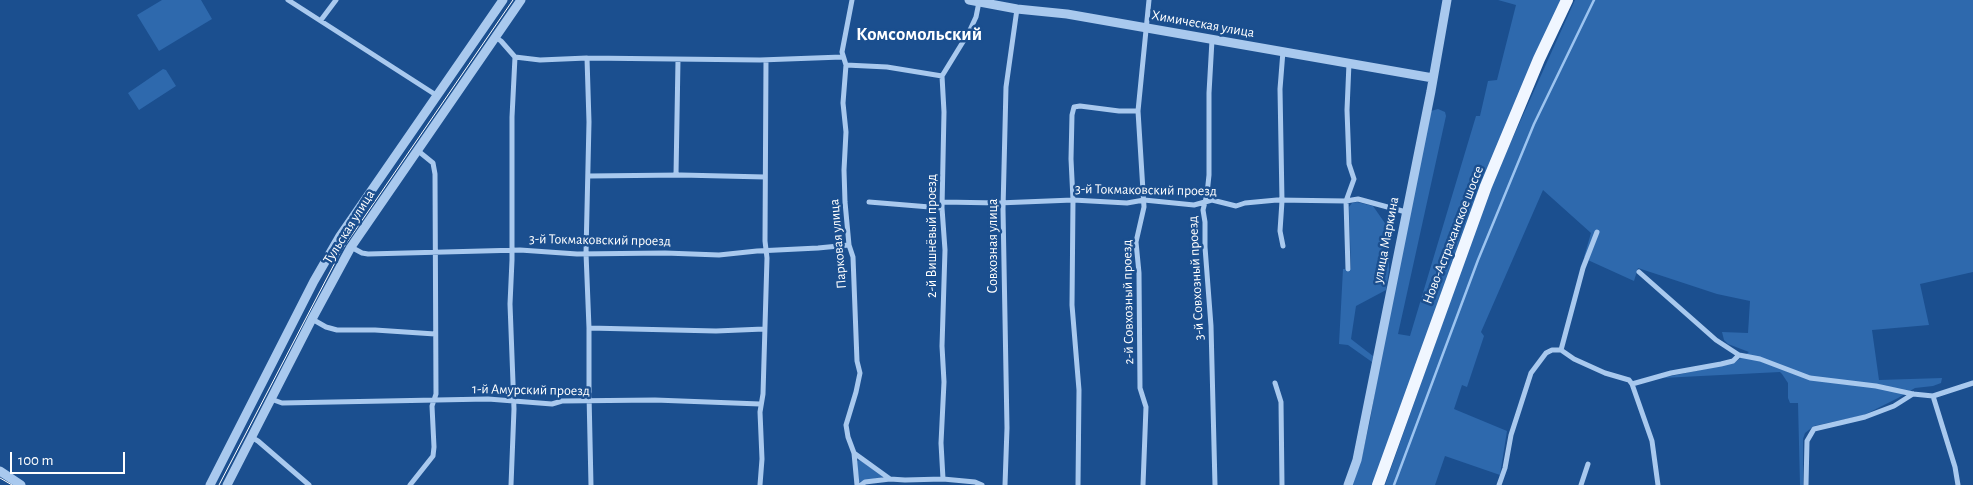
<!DOCTYPE html>
<meta charset="utf-8">
<style>
body{margin:0}
#map{position:relative;width:1973px;height:485px;overflow:hidden;background:#1b4f8f;font-family:"Alegreya Sans",sans-serif}
canvas{display:block}
.scale{position:absolute;left:10px;top:452px;width:115px;height:22px;box-sizing:border-box;border:2px solid #fff;border-top:0;padding-left:6px;font-size:15px;line-height:18px;white-space:nowrap;color:#fff;-webkit-text-stroke:4px #1b4f8f;paint-order:stroke}
</style>
<div id="map">
<canvas width="1973" height="485"></canvas>
<div class="scale">100 m</div>
</div>
<script>
const ctx = document.querySelector('canvas').getContext('2d');
ctx.lineJoin = 'round';
function paint(path, color) {
  ctx.fillStyle = color;
  ctx.fill(path, 'evenodd');
}
function toPath(rows) {
  const path = new Path2D();
  for (const r of rows) {
    path.moveTo(r[0], r[1]);
    for (let i = 2; i < r.length; i += 2) path.lineTo(r[i], r[i + 1]);
  }
  return path;
}
function stroke(path, color, width, dash) {
  ctx.strokeStyle = color;
  ctx.lineWidth = width;
  ctx.lineCap = dash ? 'butt' : 'round';
  ctx.setLineDash(dash || []);
  ctx.stroke(path);
}
function write(font, color, halo, rows, align = 'center') {
  ctx.font = font + ' "Alegreya Sans",sans-serif';
  ctx.lineWidth = 5;
  ctx.setLineDash([]);
  ctx.textBaseline = 'middle';
  ctx.strokeStyle = halo;
  ctx.fillStyle = color;
  for (const [text, x, y, turn = 0] of rows) {
    ctx.save();
    ctx.translate(x, y);
    ctx.rotate((+turn || 0) * Math.PI / 180);
    ctx.textAlign = isNaN(turn) ? turn : align;
    if (halo) ctx.strokeText(text, 0, 0);
    ctx.fillText(text, 0, 0);
    ctx.restore();
  }
}
const green = toPath([
 [162,0,201,0,212,19,159,51,137,15],
 [1498,0,1563,0,1374,485,1352,485,1361,460,1370,421,1385,331,1431,111,1438,109,1445,112,1446,116,1398,334,1410,336,1476,116,1480,116,1488,81,1497,80,1516,5],
 [1575,0,1973,0,1973,272,1920,284,1929,325,1872,330,1879,380,1942,378,1941,383,1933,386,1915,388,1898,398,1864,415,1814,426,1805,433,1803,439,1803,485,1800,485,1798,403,1790,403,1788,398,1788,383,1782,374,1780,372,1662,378,1734,363,1749,352,1728,344,1724,340,1722,332,1748,333,1750,301,1717,294,1638,268,1634,281,1590,261,1584,257,1591,233,1543,190,1481,332,1484,336,1467,387,1462,385,1454,409,1507,431,1500,475,1445,456,1435,485,1385,485,1491,186],
 [163,69,166,70,176,86,139,110,128,93],
 [1357,202,1373,206,1389,229,1389,270,1386,290,1356,306,1351,339,1373,356,1372,362,1348,345,1339,344,1343,269,1351,269,1349,207,1352,203],
 [860,460,883,477,859,482,857,461]
]);
const stream = toPath([
 [1394,485,1478,260,1534,124,1594,0]
]);
const minor = toPath([
 [288,0,436,95],
 [852,0,842,52,846,65,843,103,846,132,844,170,845,202,849,245,853,257,857,361,860,373,856,392,846,425,848,437,854,453,857,485],
 [321,20,336,0],
 [495,37,501,41,515,57,540,60,587,58,760,60,842,57],
 [1212,40,1209,93,1209,175,1207,194,1203,210,1205,222,1205,247,1211,326,1215,485],
 [587,58,589,122,586,253,589,328,589,394,591,485],
 [846,65,887,67,942,76],
 [676,175,678,60],
 [589,176,681,175,765,177],
 [869,202,942,208],
 [943,202,998,203,1073,200,1127,203,1144,200,1194,205,1212,200,1236,206,1245,203,1277,200,1346,201,1358,199,1406,212],
 [1283,246,1280,231,1282,201,1280,89,1283,51],
 [351,247,362,253,368,254,520,250,577,254,665,253,719,255,757,251,818,248,849,245],
 [1348,269,1346,201,1354,179,1349,164,1347,110,1349,63],
 [1639,272,1716,340,1739,355,1760,359,1810,378,1876,386,1913,394,1933,396,1973,383],
 [312,319,326,327,337,330,375,330,435,334],
 [589,328,716,331,764,329],
 [1561,350,1583,268,1597,232],
 [1275,383,1281,402,1282,485],
 [1632,384,1671,373,1721,364,1733,361,1739,355],
 [1933,396,1955,467,1958,485],
 [271,399,282,403,488,399,552,404,562,401,655,400,760,404],
 [251,437,258,441,309,485],
 [854,453,890,479,905,480,943,479,975,482,982,485],
 [943,479,941,443,944,382,942,346,945,250,942,208,944,112,942,76,969,32,976,17,979,2],
 [410,485,433,456,434,447,432,406,436,394,435,174,433,163,417,150],
 [511,485,514,409,510,304,512,260,512,117,515,57],
 [760,485,762,459,760,412,763,394,767,258,765,241,766,60],
 [861,485,865,482,890,479],
 [1005,485,1007,428,1003,209,1006,87,1017,9],
 [1078,485,1079,390,1072,305,1073,200,1071,159,1072,115,1074,107,1080,106,1119,111,1138,111],
 [1143,485,1146,407,1140,388,1139,273,1136,242,1144,207,1138,111,1149,0],
 [1499,485,1505,468,1511,435,1531,373,1546,353,1552,350,1561,350,1574,359,1605,373,1629,380,1632,384,1652,441,1658,485],
 [1581,485,1588,464],
 [1806,485,1807,441,1814,429,1865,417,1894,406,1913,394]
]);
const tertiary = toPath([
 [969,0,1017,9,1067,14,1433,78],
 [0,471,21,485],
 [210,485,314,281,340,236,503,0],
 [227,485,312,319,351,247,521,0],
 [1348,485,1357,460,1365,420,1431,91,1447,0]
]);
const primary = toPath([
 [1378,485,1486,186,1539,59,1567,0]
]);
const tram = toPath([
 [0,478,12,485],
 [219,485,341,251,513,0]
]);
const streetNames = [
 ["Химическая улица",1203,24,10],
 ["3-й Токмаковский проезд",1146,190,1],
 ["Тульская улица",349,227,-58],
 ["Ново-Астраханское шоссе",1453,235,-69],
 ["2-й Вишнёвый проезд",932,236,-90],
 ["3-й Токмаковский проезд",600,240,1],
 ["улица Маркина",1386,240,-79],
 ["Парковая улица",838,244,-95],
 ["Совхозная улица",993,246,-90],
 ["3-й Совхозный проезд",1196,278,-93],
 ["2-й Совхозный проезд",1128,302,-91],
 ["1-й Амурский проезд",531,390,1]
];
const districtNames = [
 ["Комсомольский",919,34]
];
paint(green, '#2e69ad');
stroke(stream, '#9cc4f0', 2.5);
stroke(minor, '#a9c9ee', 5);
stroke(tertiary, '#a9c9ee', 9);
stroke(primary, '#f0f6ff', 12);
stroke(tram, '#fff', 1);
write('14px', '#fff', '#1b4f8f', streetNames);
write('bold 19px', '#fff', '#1b4f8f', districtNames);
</script>
